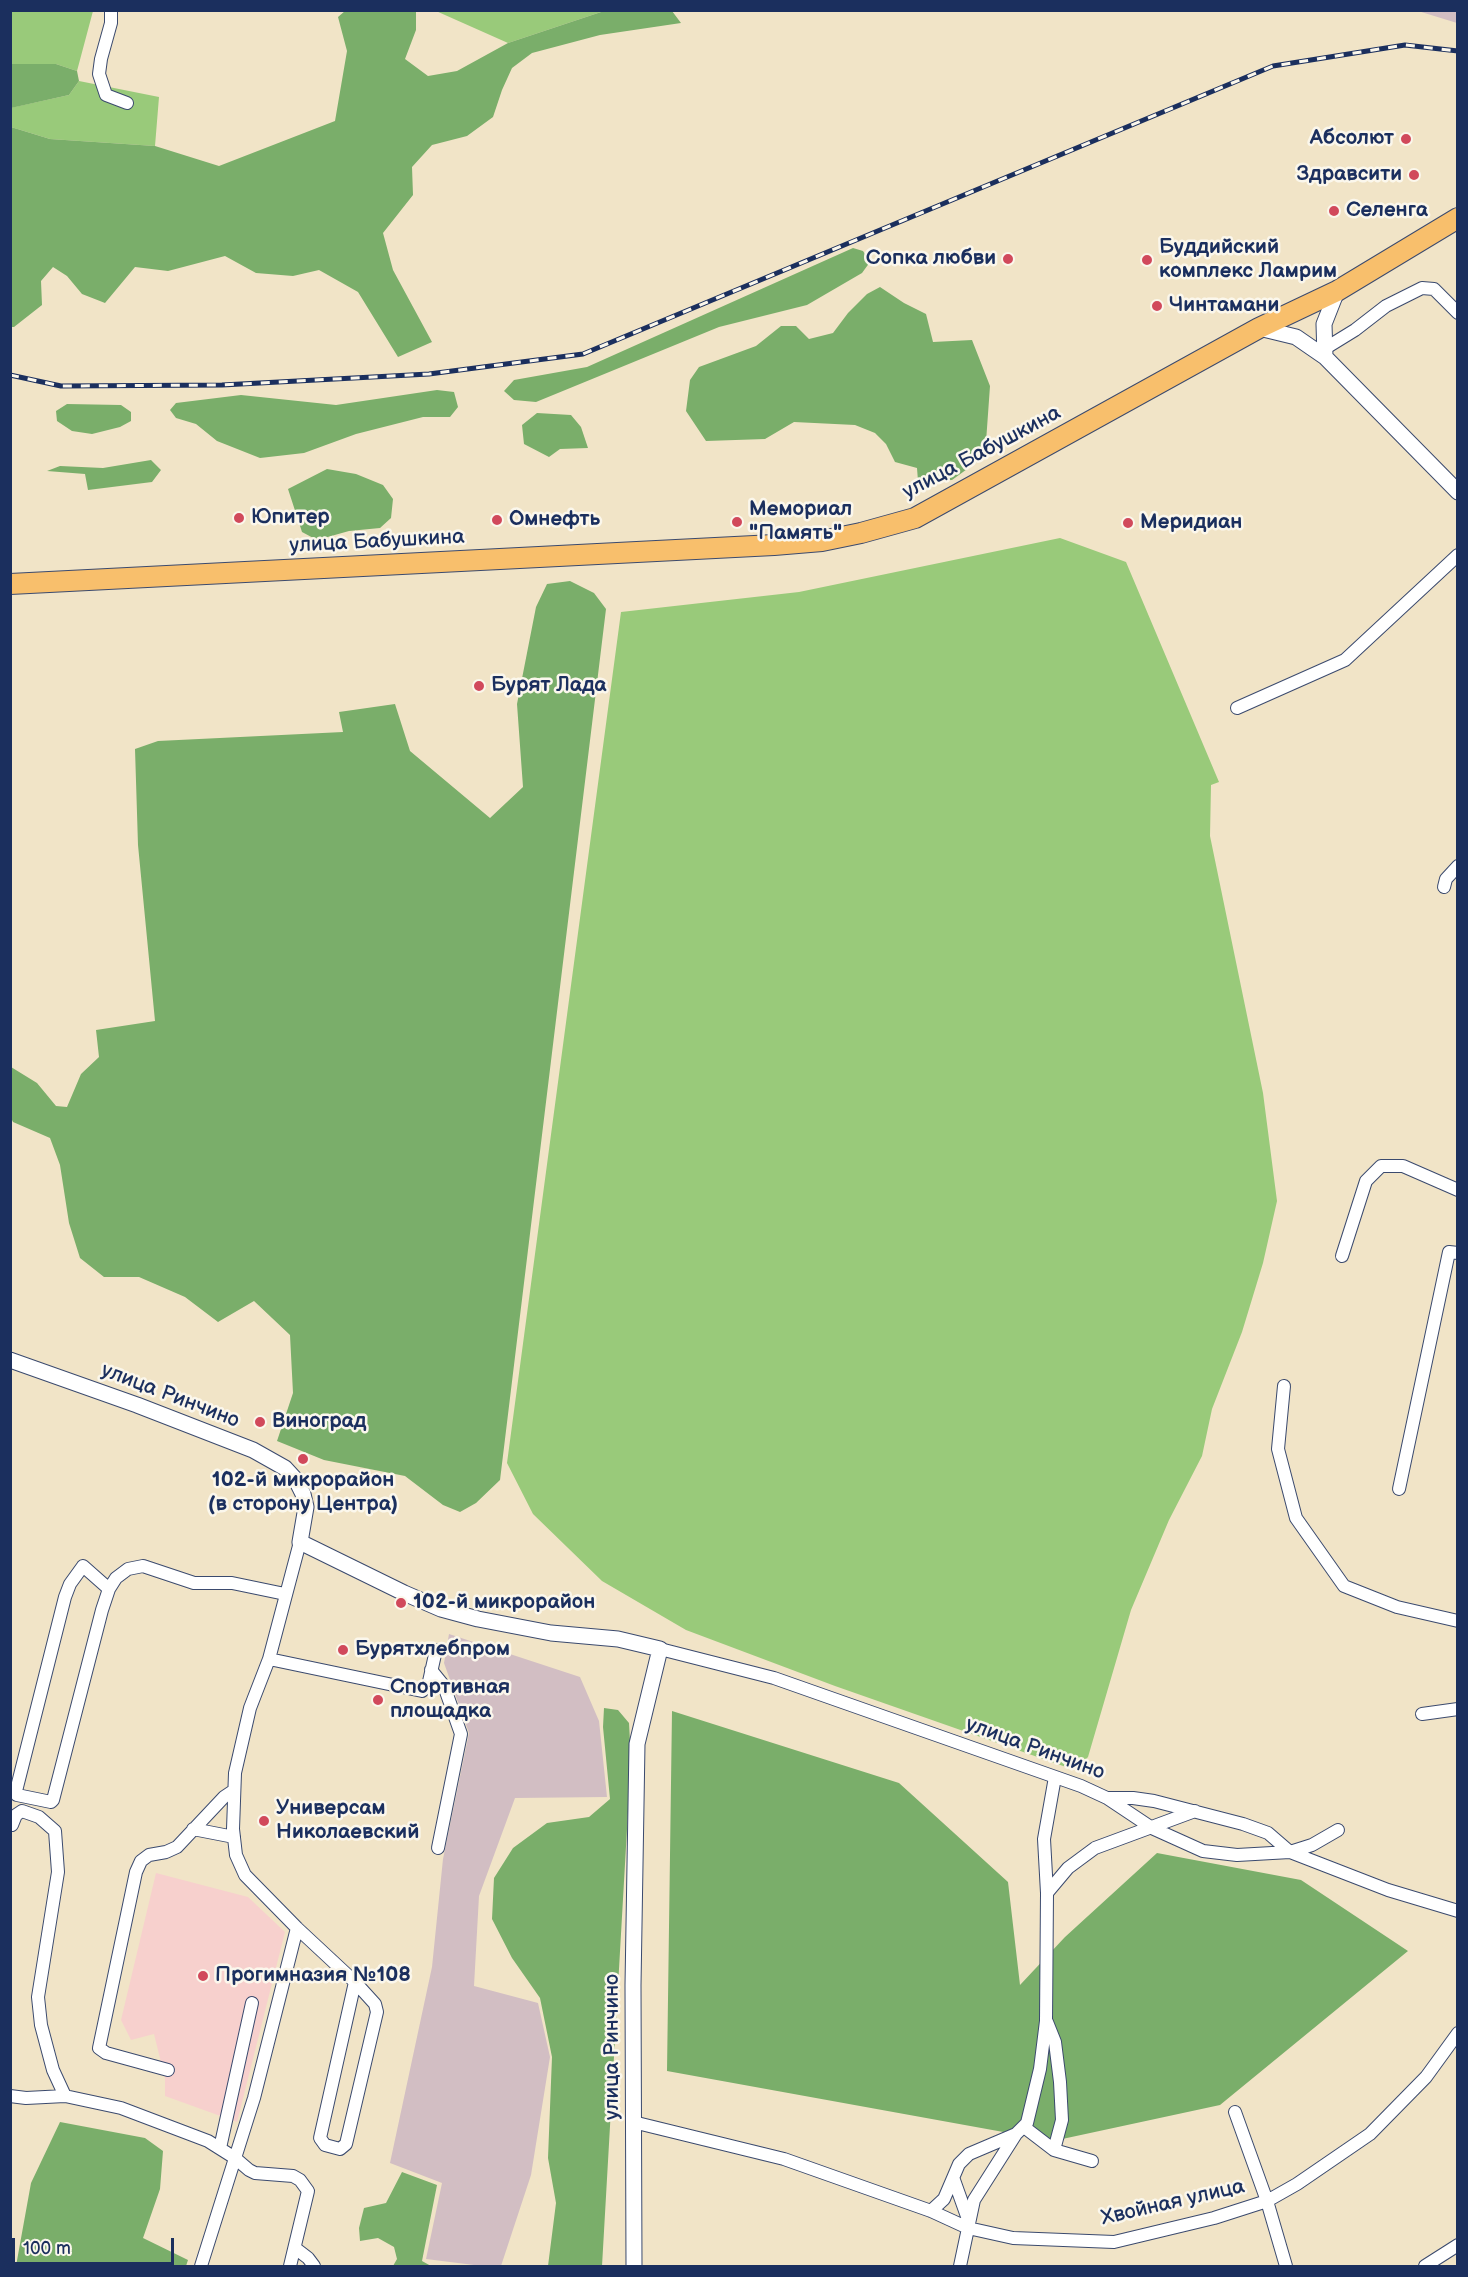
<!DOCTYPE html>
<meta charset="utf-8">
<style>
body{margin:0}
#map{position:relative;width:1468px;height:2277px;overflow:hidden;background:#f1e4c7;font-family:"Balsamiq Sans",sans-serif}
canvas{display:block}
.frame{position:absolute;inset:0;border:12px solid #1b2f5e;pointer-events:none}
.scale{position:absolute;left:12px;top:2238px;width:162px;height:27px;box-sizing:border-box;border:3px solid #1b2f5e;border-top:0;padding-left:8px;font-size:18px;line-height:21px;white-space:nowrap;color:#1b2f5e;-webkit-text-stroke:4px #fbf7ec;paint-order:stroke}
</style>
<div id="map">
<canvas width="1468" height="2277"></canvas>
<div class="frame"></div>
<div class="scale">100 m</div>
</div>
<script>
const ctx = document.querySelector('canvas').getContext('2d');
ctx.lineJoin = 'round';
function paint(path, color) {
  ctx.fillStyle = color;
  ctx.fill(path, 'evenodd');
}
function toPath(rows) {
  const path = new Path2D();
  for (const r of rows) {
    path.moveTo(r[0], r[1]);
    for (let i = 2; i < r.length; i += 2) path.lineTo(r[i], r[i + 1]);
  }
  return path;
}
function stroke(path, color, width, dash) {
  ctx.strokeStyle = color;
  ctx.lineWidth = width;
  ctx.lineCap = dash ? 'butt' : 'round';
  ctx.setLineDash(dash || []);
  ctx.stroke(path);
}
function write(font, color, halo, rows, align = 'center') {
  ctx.font = font + ' "Balsamiq Sans",sans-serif';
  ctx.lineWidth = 5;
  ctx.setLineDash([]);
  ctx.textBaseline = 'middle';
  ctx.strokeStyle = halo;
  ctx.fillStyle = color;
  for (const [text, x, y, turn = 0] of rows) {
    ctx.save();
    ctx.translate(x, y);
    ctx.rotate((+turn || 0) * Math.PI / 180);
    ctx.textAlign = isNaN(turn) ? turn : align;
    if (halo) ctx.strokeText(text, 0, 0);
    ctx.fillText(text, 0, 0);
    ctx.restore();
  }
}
const built = toPath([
 [156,1873,248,1897,285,1932,237,2122,165,2096,165,2078,154,2034,131,2040,121,2020]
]);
const industrial = toPath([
 [1418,11,1457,11,1457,23],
 [449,1634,580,1677,599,1721,607,1797,515,1798,479,1896,474,1986,538,2003,550,2057,531,2175,501,2266,482,2266,426,2259,442,2183,390,2163,432,1967,443,1859,469,1733,444,1663]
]);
const green = toPath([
 [10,11,93,11,77,71,56,64,11,64],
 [436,11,604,11,508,43],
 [79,81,159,97,155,146,50,139,11,127,10,108,69,95],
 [1060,538,1126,562,1219,782,1211,785,1210,836,1263,1093,1277,1201,1263,1263,1242,1332,1212,1409,1202,1456,1169,1520,1131,1610,1088,1757,1079,1766,1066,1767,835,1686,686,1630,602,1581,533,1514,507,1463,621,612,799,592]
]);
const forest = toPath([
 [604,11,672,11,681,23,600,35,532,53,512,68,502,90,493,117,467,136,432,145,412,167,413,195,383,233,393,270,432,342,398,357,358,292,319,270,293,276,256,273,225,256,168,271,135,267,105,303,82,294,67,276,53,267,41,281,42,305,14,327,11,327,11,127,50,139,155,146,219,166,335,121,347,51,338,17,345,11,416,11,416,30,405,59,428,76,457,71,508,43],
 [11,64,56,64,77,71,79,81,69,95,11,108],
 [853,248,863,251,870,262,862,273,807,305,719,327,536,402,514,400,504,391,514,380,587,367],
 [880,287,904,303,926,314,933,342,972,340,990,386,985,456,952,480,918,481,917,468,895,462,886,444,875,433,855,425,794,422,765,439,706,441,686,411,690,380,699,367,756,346,781,326,796,326,809,339,833,333,848,313,867,294],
 [437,390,454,392,458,407,450,417,423,417,356,434,304,453,260,458,217,441,196,424,176,418,170,410,176,403,241,395,336,405],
 [67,404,121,405,131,412,131,421,120,427,92,434,72,431,57,421,56,411],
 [537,413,571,415,581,427,588,448,560,449,549,457,524,444,522,425],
 [151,460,161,470,152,482,88,490,85,474,47,471,60,466,103,468],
 [327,469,356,474,383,485,393,499,391,518,380,528,349,531,317,540,302,532,288,489],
 [570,581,594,593,606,609,500,1480,476,1503,460,1512,443,1505,405,1476,324,1460,277,1441,293,1393,290,1335,254,1301,218,1322,185,1297,139,1277,104,1277,80,1258,69,1223,60,1165,50,1138,13,1122,11,1118,11,1067,37,1083,56,1106,67,1107,81,1074,99,1057,96,1030,155,1021,138,845,135,749,158,741,343,732,339,712,395,704,410,751,490,818,523,787,517,704,536,607,547,584],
 [604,1708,618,1710,629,1723,631,1759,602,2266,548,2266,556,2203,548,2158,552,2057,540,1998,512,1958,492,1919,494,1878,513,1848,547,1823,589,1817,610,1799,603,1727],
 [672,1711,899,1783,1008,1882,1020,1985,1065,1937,1157,1853,1301,1880,1408,1951,1220,2105,1053,2141,667,2071],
 [60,2122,145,2138,163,2151,160,2189,143,2238,188,2260,186,2266,16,2266,31,2183],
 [402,2172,437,2185,422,2261,431,2266,393,2266,397,2259,394,2247,378,2238,360,2241,359,2228,364,2208,386,2203]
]);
const minor = toPath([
 [111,10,111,23,101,59,99,74,106,95,127,103],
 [1329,346,1355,330,1386,306,1422,288,1434,289,1458,313],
 [1237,708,1345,660,1458,555],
 [1444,887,1446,879,1458,866],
 [1342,1256,1366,1181,1381,1166,1403,1166,1458,1190],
 [1284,1386,1278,1449,1296,1518,1344,1586,1397,1607,1458,1621],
 [1399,1489,1449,1252,1458,1253],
 [300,1542,269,1659,250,1708,235,1773,233,1829,236,1855,245,1875,297,1928,355,1982,320,2138,325,2145,340,2149,346,2144,377,2012,375,2004,355,1982],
 [109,1589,83,1566,70,1584,65,1597,16,1791,17,1795,51,1802,53,1800,102,1610,109,1589,116,1578,128,1569,143,1566,194,1583,232,1583,285,1594],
 [660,1649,774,1678,1081,1786,1107,1798,1152,1828,1203,1851,1237,1855,1290,1852,1388,1890,1458,1911],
 [269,1659,422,1691,428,1686,436,1650],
 [431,1670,444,1686,461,1734,438,1848],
 [1422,1714,1458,1709],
 [1107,1798,1133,1798,1154,1801,1243,1824,1268,1833,1290,1852,1312,1845,1338,1830],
 [12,1825,16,1815,22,1811,39,1817,55,1831,58,1872,38,1997,41,2025,53,2070,65,2096],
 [193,1829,234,1837],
 [1047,1893,1068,1868,1095,1848,1195,1811],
 [1047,2022,1055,2042,1060,2082,1062,2120,1054,2150],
 [168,2070,106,2053,99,2048,136,1872,141,1861,149,1855,166,1852,177,1847,224,1797,233,1791],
 [10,2096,26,2098,65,2096,121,2108,208,2141,235,2158,249,2170,255,2173,293,2176,300,2180,308,2191,290,2266],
 [1235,2112,1267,2201,1286,2266],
 [633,2122,784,2159,931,2211,968,2228,1013,2238,1114,2242,1214,2218,1267,2201,1297,2184,1370,2134,1426,2077,1458,2033],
 [1024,2127,1054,2150,1092,2161],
 [220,2148,252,2003],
 [954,2180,969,2222],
 [931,2211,944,2199,959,2164,969,2154,1016,2134],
 [295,2248,308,2258,314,2266],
 [201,2266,254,2098,297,1928],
 [960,2266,974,2200,1016,2134,1027,2123,1040,2069,1046,2021,1047,1893,1044,1839,1055,1777],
 [1425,2266,1458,2245]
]);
const tertiary = toPath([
 [1337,291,1324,324,1325,357,1458,492],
 [1259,328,1296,337,1325,357],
 [10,1360,137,1405,253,1450,285,1468,296,1480,303,1494,306,1507,300,1542,404,1593,441,1609,478,1619,551,1633,618,1639,660,1649,637,1744,633,1985,634,2266]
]);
const primary = toPath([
 [10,584,774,545,822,541,861,533,915,518,1259,328,1337,291,1458,218]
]);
const rail = toPath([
 [10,375,61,386,222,385,429,374,583,354,1273,66,1405,45,1458,51]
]);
const markers = [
 [1406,139,6,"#d1495b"],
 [1414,175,6,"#d1495b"],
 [1334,211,6,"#d1495b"],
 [1008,259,6,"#d1495b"],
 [1147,260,6,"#d1495b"],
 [1157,306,6,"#d1495b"],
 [239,518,6,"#d1495b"],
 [497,520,6,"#d1495b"],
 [737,522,6,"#d1495b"],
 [1128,523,6,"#d1495b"],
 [479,686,6,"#d1495b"],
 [260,1422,6,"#d1495b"],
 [303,1459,6,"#d1495b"],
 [401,1603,6,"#d1495b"],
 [343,1650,6,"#d1495b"],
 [378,1700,6,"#d1495b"],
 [264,1821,6,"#d1495b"],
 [203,1976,6,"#d1495b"]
];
const poiNames = [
 ["Абсолют",1394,139,"right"],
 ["Здравсити",1402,175,"right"],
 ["Селенга",1346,211],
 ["Буддийский",1159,248],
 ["комплекс Ламрим",1159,272],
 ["Сопка любви",996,259,"right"],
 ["Чинтамани",1169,306],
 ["Мемориал",749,510],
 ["\"Память\"",749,534],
 ["Юпитер",251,518],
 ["Омнефть",509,520],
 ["Меридиан",1140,523],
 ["Бурят Лада",491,686],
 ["Виноград",272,1422],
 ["102-й микрорайон",303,1481,"center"],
 ["(в сторону Центра)",303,1505,"center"],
 ["102-й микрорайон",413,1603],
 ["Бурятхлебпром",355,1650],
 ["Спортивная",390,1688],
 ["площадка",390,1712],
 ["Универсам",276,1809],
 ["Николаевский",276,1833],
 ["Прогимназия №108",215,1976]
];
const streetNames = [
 ["улица Бабушкина",982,453,-28],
 ["улица Бабушкина",377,542,-3],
 ["улица Ринчино",170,1396,21],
 ["улица Ринчино",1035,1749,20],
 ["улица Ринчино",613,2047,-90],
 ["Хвойная улица",1173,2203,-13]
];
paint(built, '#f7d0cd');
paint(industrial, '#d2bec3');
paint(green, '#99ca7a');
paint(forest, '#7aae6a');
stroke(minor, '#3b4a6e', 14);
stroke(tertiary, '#3b4a6e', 17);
stroke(primary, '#3b4a6e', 22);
stroke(minor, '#fff', 12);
stroke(tertiary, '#fff', 15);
stroke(primary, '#f8bf6c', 20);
stroke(rail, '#1b2f5e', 5);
stroke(rail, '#fbf7ec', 3, [9]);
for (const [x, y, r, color] of markers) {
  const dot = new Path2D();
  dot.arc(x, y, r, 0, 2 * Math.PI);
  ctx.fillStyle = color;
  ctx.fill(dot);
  stroke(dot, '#fbf7ec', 2);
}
write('bold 21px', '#1b2f5e', '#fbf7ec', poiNames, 'left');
write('21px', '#1b2f5e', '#fbf7ec', streetNames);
</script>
